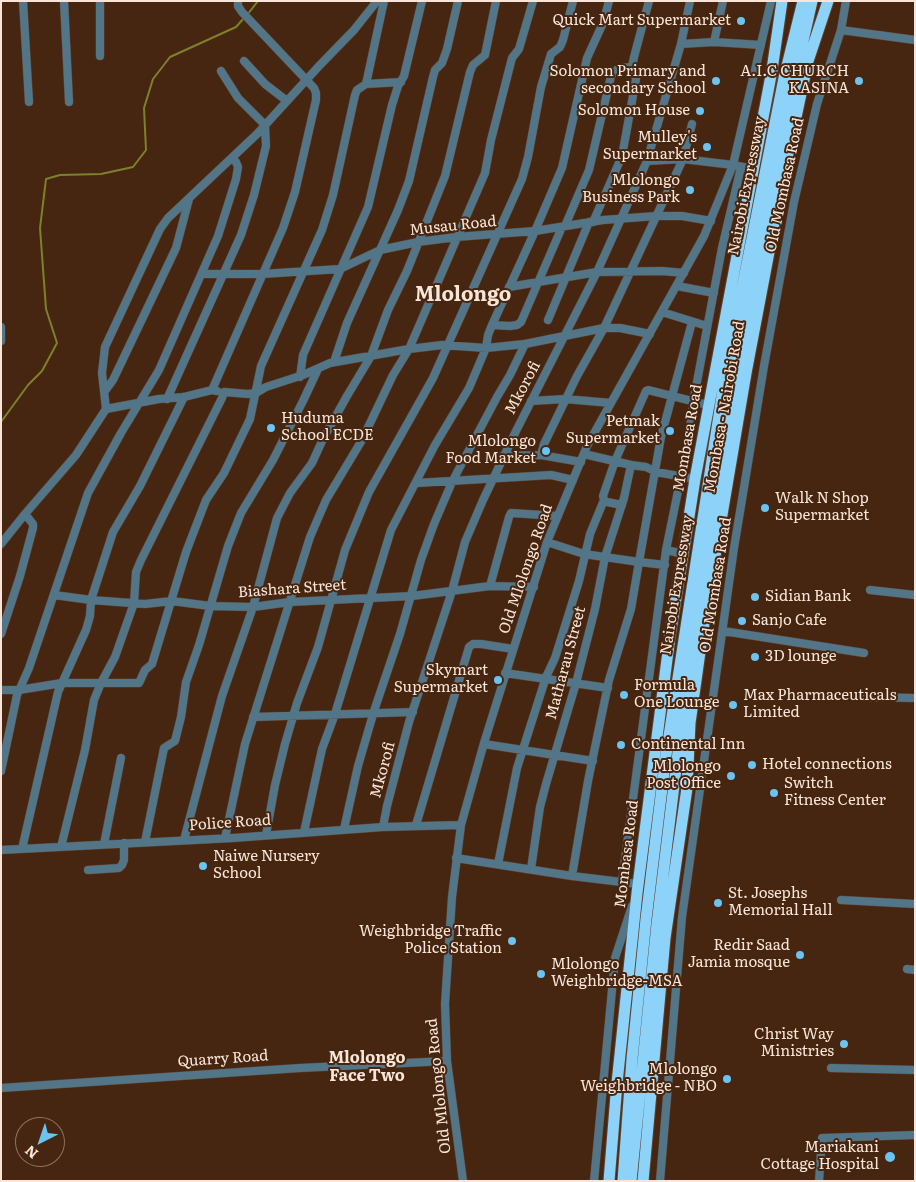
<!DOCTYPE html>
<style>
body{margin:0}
#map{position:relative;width:916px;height:1182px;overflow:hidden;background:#462610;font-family:Literata,serif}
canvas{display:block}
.frame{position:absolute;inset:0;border:2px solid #fae5d8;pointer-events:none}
.north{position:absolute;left:15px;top:1117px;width:50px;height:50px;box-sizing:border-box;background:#462610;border:1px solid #8e7260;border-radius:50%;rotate:221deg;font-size:14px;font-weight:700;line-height:20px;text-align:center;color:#fae5d8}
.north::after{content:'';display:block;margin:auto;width:18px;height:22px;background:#6ac3f1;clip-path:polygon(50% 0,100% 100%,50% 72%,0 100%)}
</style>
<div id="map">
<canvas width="916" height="1182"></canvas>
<div class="frame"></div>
<div class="north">N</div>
</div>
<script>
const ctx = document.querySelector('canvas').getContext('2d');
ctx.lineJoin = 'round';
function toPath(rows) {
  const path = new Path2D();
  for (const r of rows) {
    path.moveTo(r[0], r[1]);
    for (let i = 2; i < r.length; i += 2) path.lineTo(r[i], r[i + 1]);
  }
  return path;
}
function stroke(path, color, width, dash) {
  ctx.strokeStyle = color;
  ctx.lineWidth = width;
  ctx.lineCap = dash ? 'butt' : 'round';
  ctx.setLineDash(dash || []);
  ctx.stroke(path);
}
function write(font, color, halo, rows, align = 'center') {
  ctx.font = font + ' Literata,serif';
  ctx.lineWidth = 4;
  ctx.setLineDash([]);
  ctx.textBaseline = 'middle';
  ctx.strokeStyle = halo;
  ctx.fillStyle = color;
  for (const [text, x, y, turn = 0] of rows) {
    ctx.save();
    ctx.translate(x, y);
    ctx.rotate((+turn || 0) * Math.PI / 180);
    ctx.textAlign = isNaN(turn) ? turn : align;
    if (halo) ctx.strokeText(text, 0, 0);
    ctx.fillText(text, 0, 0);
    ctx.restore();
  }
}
const stream = toPath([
 [247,15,258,1],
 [1,422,28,385,42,371,57,343,46,309,40,228,46,179,60,175,101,174,133,167,146,150,144,108,153,79,170,57,236,27,244,18]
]);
const minor = toPath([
 [23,1,29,102],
 [64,1,69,102],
 [100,1,100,56],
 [841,30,915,40],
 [714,42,723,1],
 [681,44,714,42,761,45],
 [244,61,265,84,287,101],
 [366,84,401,82],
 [647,161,683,159,733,165,753,169],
 [593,222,622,156,636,79,632,67,634,57,649,1],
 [565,226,589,170,611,76,615,71,620,68,632,67],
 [202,274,262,274,340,269,380,250,418,242,456,237,535,231,603,220,656,216,682,216,711,221],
 [677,286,714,293],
 [509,287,597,272,662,271,684,273],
 [662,312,707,326],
 [548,320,589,222],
 [492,325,510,326,517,325,521,322,562,227],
 [1,327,1,341],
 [334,362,347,323,398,210,409,181,433,77,435,70,442,63,447,49,458,1],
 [300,377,303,355,368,207,392,105,398,86,404,76,422,1],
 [212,390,283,228,295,192,316,100,316,93,314,88,242,12,238,6,238,1],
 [105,391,113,380,176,248,189,199],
 [167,399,241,235,254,195,266,146,265,125,238,98,221,71],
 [531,401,565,399,611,403],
 [106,409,102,373,105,347,160,229,168,218,257,134,319,66,354,30,377,1],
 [584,454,631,465,646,467,656,472,695,479],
 [541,455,544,444,577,376,604,328,683,159,692,124],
 [503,456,541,455,581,462],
 [417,483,551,475,573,480],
 [622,505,607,502,604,500,603,496,615,461,646,391,648,390,708,405],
 [547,542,584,554,639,562,631,609,609,680,588,781,572,876],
 [1,544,25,514,76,455,106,409,159,399,184,397,212,390,217,391],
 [666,550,684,554],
 [665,565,639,562,661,437,692,322],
 [490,586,509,517,511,513,558,516],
 [870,590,915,595],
 [54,595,91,600,145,604,172,601,210,606,253,607,290,602,412,596,490,586,534,587],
 [723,631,864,653],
 [1,634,20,576,33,528,33,524,25,514],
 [505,673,608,688],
 [1,690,19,690,62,683,139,683,145,670,152,664,186,552,206,500,224,473,250,419,261,366,322,230,333,195,355,95,357,90,366,84,384,1],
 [860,697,915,698],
 [253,717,413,712],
 [484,744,593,761],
 [1,771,17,695,29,668,88,493,121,433,159,370,218,236,236,179,238,167,236,162,232,158],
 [416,825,469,647,473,644,481,644,513,649],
 [383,827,387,806,409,722,452,591,465,542,483,500,516,431,597,272,647,161,681,44,690,1],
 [344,829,358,766,374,711,400,634,421,560,434,524,452,482,497,397,510,375,525,344],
 [304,832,322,749,335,714,391,530,435,445,469,388,486,348,488,335,492,325,535,231,562,168,587,58,603,23,609,1],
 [266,835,275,785,285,744,297,703,318,647,345,550,369,492,433,378,522,179,528,157,541,87,551,54,560,47,563,40,573,1],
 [225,838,245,744,310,537,326,500,362,440,393,375,409,349,485,173,491,140,512,58,519,49,533,1],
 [184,840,222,696,253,607,277,518,290,493,312,463,323,439,347,396,371,356,388,310,407,271,445,176,470,72,473,65,485,55,496,1],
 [145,842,164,748,175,741,181,717,186,682,199,645,228,546,241,513,273,460,303,401,318,369],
 [104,844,121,758],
 [61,847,85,750,94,700,101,683,115,657,134,603,136,572,141,560,222,398,224,392,248,394,256,393,266,387,303,375,330,363,409,349,442,345,486,348,525,344,604,328,620,328,650,334],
 [22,849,58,692,86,630,90,616,91,600,113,532,140,486,184,397],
 [1,850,233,838,383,827,461,825],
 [456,858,572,876,638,884],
 [498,864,517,768,546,677,555,658,579,581,590,534,604,500],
 [531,869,540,807,546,784,576,683,595,609,605,557,624,498,631,465],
 [88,870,119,868,122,865,124,860,124,843],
 [622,882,666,550,688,442,694,398,722,248,741,167],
 [841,900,915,904],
 [907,969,915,970],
 [831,1068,915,1070],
 [1,1088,300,1068,447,1061],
 [463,1181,447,1061,445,1004,452,897,461,825,484,743,547,542,587,446,704,236,733,165,771,1],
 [594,1181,615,958,632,906],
 [660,1181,682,917,734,548,764,366,794,202,817,104,841,30,846,1],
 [819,1181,822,1138,915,1135]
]);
const highway = toPath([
 [609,1181,617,1083,637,893,670,636,695,479,772,70,782,1],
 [623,1181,632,1059,646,919,666,755,727,364,784,78,803,1],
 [631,1181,657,924,682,720,708,545,742,337,792,90,812,1],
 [643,1181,665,938,687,788,690,723,706,609,746,373,784,173,808,61,828,1]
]);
const markers = [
 [741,21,5,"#6ac3f1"],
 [716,81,5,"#6ac3f1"],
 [859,81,5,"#6ac3f1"],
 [700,111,5,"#6ac3f1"],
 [707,147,5,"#6ac3f1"],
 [690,190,5,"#6ac3f1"],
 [271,428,5,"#6ac3f1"],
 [670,431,5,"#6ac3f1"],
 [546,451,5,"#6ac3f1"],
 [765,508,5,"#6ac3f1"],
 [755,597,5,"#6ac3f1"],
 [742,621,5,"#6ac3f1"],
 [755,657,5,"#6ac3f1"],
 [498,680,5,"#6ac3f1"],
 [624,695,5,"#6ac3f1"],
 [733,705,5,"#6ac3f1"],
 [621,745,5,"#6ac3f1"],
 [752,765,5,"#6ac3f1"],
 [731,776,5,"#6ac3f1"],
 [774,793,5,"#6ac3f1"],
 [203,866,5,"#6ac3f1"],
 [718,903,5,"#6ac3f1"],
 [512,941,5,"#6ac3f1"],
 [800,955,5,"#6ac3f1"],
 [541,974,5,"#6ac3f1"],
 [844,1044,5,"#6ac3f1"],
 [727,1079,5,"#6ac3f1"],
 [890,1157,6,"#6ac3f1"]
];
const poiNames = [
 ["Quick Mart Supermarket",731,21],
 ["Solomon Primary and",706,72],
 ["secondary School",706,89],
 ["A.I.C CHURCH",849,72],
 ["KASINA",849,89],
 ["Solomon House",690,111],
 ["Mulley's",697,138],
 ["Supermarket",697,155],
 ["Mlolongo",680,181],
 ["Business Park",680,198],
 ["Huduma",281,419,"left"],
 ["School ECDE",281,436,"left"],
 ["Petmak",660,422],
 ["Supermarket",660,439],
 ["Mlolongo",536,442],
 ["Food Market",536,459],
 ["Walk N Shop",775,499,"left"],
 ["Supermarket",775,516,"left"],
 ["Sidian Bank",765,597,"left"],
 ["Sanjo Cafe",752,621,"left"],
 ["3D lounge",765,657,"left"],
 ["Skymart",488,671],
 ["Supermarket",488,688],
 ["Formula",634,686,"left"],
 ["One Lounge",634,703,"left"],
 ["Max Pharmaceuticals",743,696,"left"],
 ["Limited",743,713,"left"],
 ["Continental Inn",631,745,"left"],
 ["Hotel connections",762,765,"left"],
 ["Mlolongo",721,767],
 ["Post Office",721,784],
 ["Switch",784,784,"left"],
 ["Fitness Center",784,801,"left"],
 ["Naiwe Nursery",213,857,"left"],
 ["School",213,874,"left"],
 ["St. Josephs",728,894,"left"],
 ["Memorial Hall",728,911,"left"],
 ["Weighbridge Traffic",502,932],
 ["Police Station",502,949],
 ["Redir Saad",790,946],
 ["Jamia mosque",790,963],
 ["Mlolongo",551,965,"left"],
 ["Weighbridge-MSA",551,982,"left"],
 ["Christ Way",834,1035],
 ["Ministries",834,1052],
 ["Mlolongo",717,1070],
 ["Weighbridge - NBO",717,1087],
 ["Mariakani",879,1148],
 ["Cottage Hospital",879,1165]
];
const streetNames = [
 ["Old Mombasa Road",785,185,-78],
 ["Nairobi Expressway",747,186,-79],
 ["Musau Road",453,226,-6],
 ["Mkorofi",523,388,-62],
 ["Mombasa - Nairobi Road",725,407,-80],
 ["Mombasa Road",688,438,-80],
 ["Old Mlolongo Road",526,569,-71],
 ["Nairobi Expressway",677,585,-81],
 ["Old Mombasa Road",716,585,-81],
 ["Biashara Street",292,589,-4],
 ["Matharau Street",566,663,-75],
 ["Mkorofi",383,770,-75],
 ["Police Road",230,823,-4],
 ["Mombasa Road",627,854,-83],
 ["Quarry Road",223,1059,-4],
 ["Old Mlolongo Road",439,1086,-96]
];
const neighbourhoodNames = [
 ["Mlolongo",367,1058],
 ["Face Two",367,1076]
];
const districtNames = [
 ["Mlolongo",463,295]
];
stroke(stream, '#7c822b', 2);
stroke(minor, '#5f412c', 9);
stroke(highway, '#5f412c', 13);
stroke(minor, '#527588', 8);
stroke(highway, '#8dd2f8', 11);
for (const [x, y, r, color] of markers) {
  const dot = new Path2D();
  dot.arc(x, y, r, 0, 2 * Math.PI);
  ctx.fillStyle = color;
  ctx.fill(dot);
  stroke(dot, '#462610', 2);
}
write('15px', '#fae5d8', '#462610', poiNames, 'right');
write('15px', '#fae5d8', '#462610', streetNames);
write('bold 16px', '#fae5d8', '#462610', neighbourhoodNames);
write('bold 20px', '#fae5d8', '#462610', districtNames);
</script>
